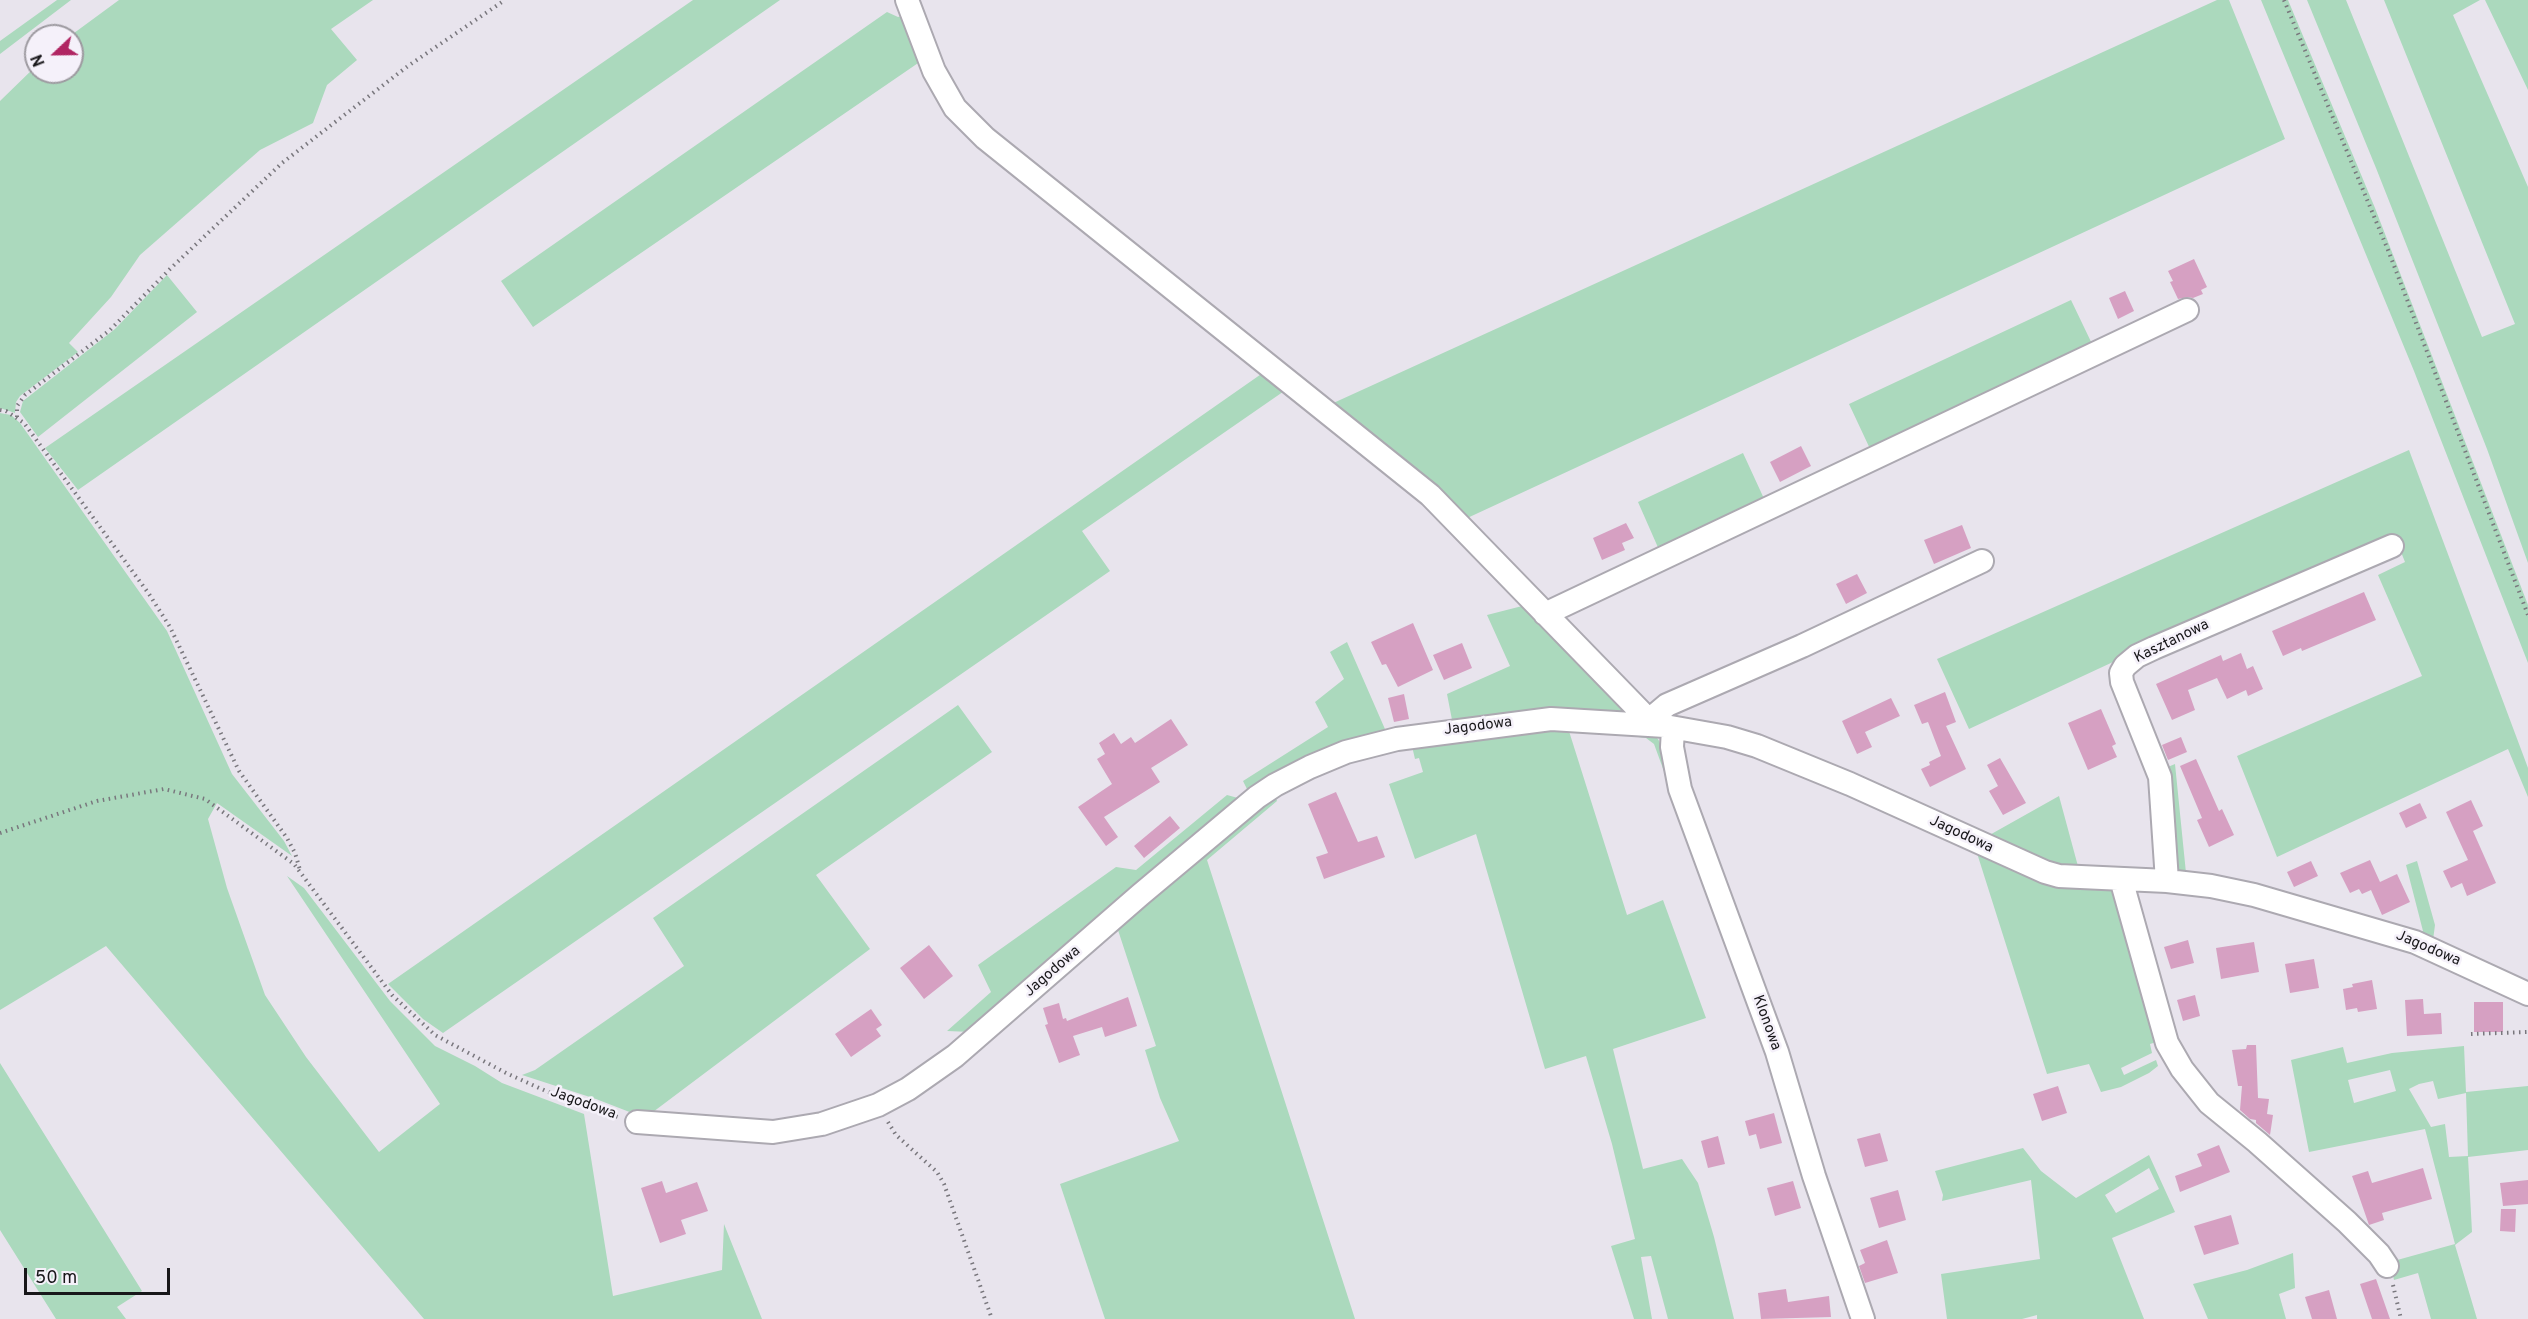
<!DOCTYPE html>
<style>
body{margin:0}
#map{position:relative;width:2528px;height:1319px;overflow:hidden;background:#e8e4ed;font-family:Overpass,sans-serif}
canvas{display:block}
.north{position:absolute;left:24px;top:24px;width:60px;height:60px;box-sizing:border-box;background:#f5f1fa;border:2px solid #9d9aa0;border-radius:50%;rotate:248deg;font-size:16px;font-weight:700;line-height:24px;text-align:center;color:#18171a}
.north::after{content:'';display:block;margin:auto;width:21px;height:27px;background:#b02562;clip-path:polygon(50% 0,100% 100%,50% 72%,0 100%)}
.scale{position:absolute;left:24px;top:1268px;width:146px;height:27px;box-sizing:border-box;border:3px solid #18171a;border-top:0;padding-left:8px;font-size:18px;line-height:21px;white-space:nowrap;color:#18171a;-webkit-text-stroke:4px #f5f1fa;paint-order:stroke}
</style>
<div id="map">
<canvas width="2528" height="1319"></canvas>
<div class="north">N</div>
<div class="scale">50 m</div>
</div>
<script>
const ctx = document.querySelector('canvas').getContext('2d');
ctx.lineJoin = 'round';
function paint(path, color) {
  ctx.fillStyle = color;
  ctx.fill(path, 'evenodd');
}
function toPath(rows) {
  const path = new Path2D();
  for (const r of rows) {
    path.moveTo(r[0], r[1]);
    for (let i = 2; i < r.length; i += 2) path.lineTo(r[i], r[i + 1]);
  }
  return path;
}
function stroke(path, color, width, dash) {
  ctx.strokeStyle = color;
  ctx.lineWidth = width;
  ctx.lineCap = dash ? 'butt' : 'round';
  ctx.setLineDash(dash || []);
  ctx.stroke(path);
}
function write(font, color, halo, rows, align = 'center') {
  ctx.font = font + ' Overpass,sans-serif';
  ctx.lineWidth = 5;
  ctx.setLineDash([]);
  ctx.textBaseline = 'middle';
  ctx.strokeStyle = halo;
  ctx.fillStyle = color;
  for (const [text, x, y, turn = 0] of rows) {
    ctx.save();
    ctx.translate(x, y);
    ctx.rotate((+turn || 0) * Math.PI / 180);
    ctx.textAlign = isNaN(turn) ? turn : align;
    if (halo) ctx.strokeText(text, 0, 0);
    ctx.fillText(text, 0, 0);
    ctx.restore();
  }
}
const green = toPath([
 [57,0,71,0,0,54,0,41],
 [119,0,373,0,331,29,357,60,327,85,313,123,260,150,140,255,111,297,69,343,78,352,20,396,16,402,15,413,0,408,0,101,36,66,36,72,72,72,72,36,70,36],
 [693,0,780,0,78,490,45,448],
 [2217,0,2229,0,2285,139,1463,520,1400,456,1329,405],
 [2261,0,2288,0,2375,208,2528,605,2528,663,2414,371],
 [2307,0,2346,0,2482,337,2515,324,2384,0,2480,0,2453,15,2528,187,2528,563,2487,449,2376,168],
 [2485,0,2528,0,2528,90],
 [887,12,898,17,906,15,924,59,533,327,501,281],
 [167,275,197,312,38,437,20,412,23,401,115,329],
 [2071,300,2094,348,1872,453,1849,404],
 [1267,370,1290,387,1082,531,1110,571,443,1033,423,1019,388,984],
 [0,413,11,415,20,423,167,631,232,774,284,841,292,856,217,803,208,819,227,888,265,995,306,1057,379,1152,440,1104,287,876,304,888,390,1001,435,1046,475,1066,502,1083,584,1114,613,1296,722,1270,724,1224,762,1319,424,1319,106,946,0,1010],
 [2409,450,2528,768,2528,797,2508,749,2277,857,2237,756,2422,676,2378,575,2405,562,2395,537,2156,642,1969,729,1937,659],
 [1743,453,1766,503,1660,552,1638,502],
 [1530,604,1635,712,1453,725,1447,694,1510,666,1487,615],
 [1347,642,1388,736,1249,793,1243,781,1328,727,1315,702,1344,679,1330,652],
 [958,705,992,752,816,875,870,949,645,1118,596,1099,522,1075,535,1070,684,966,653,918],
 [1540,724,1650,731,1658,739,1664,751,1749,1004,1654,744,1646,738,1568,728,1627,915,1663,900,1706,1018,1613,1049,1643,1169,1682,1159,1698,1183,1714,1237,1734,1319,1668,1319,1651,1256,1641,1257,1652,1319,1634,1319,1611,1246,1635,1239,1612,1144,1586,1056,1545,1069,1476,834,1415,859,1389,784,1423,772,1419,758,1415,759,1411,742],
 [2175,764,2186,873,2177,878,2163,769],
 [1227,795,1238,798,971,1032,947,1031,991,992,978,965,1116,867,1136,870],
 [1275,795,1277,801,1207,860,1355,1319,1105,1319,1060,1184,1179,1141,1160,1098,1145,1050,1156,1046,1116,924],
 [2059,796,2079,870,2069,872,1986,837],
 [1976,850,2116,889,2163,1040,2150,1044,2152,1053,2121,1068,2124,1075,2156,1060,2158,1066,2149,1073,2121,1087,2101,1092,2089,1064,2047,1074],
 [2417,861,2435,925,2433,940,2418,938,2420,931,2423,931,2406,865],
 [2464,1046,2466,1092,2528,1086,2528,1150,2468,1157,2472,1232,2455,1245,2477,1319,2431,1319,2418,1273,2394,1280,2390,1262,2455,1244,2425,1129,2309,1152,2291,1060,2343,1047,2347,1063,2392,1053],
 [2390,1070,2396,1091,2354,1103,2348,1080],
 [2433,1081,2438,1099,2466,1093,2468,1156,2449,1157,2445,1124,2431,1127,2409,1089,2419,1084],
 [0,1063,142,1291,117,1307,126,1319,56,1319,0,1230],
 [2023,1148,2041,1171,2076,1198,2149,1155,2175,1212,2112,1238,2144,1319,2037,1319,2037,1315,2022,1319,1947,1319,1941,1274,2040,1259,2031,1180,1942,1201,1943,1195,1935,1171],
 [2149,1168,2159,1189,2116,1213,2105,1195],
 [2293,1253,2295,1288,2279,1294,2286,1319,2208,1319,2193,1284,2247,1270]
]);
const building = toPath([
 [2194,259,2207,287,2201,290,2203,294,2193,298,2188,297,2178,299,2170,282,2173,281,2168,271],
 [2125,291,2134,311,2118,319,2109,298],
 [1801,446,1811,466,1780,482,1770,462],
 [1626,523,1634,538,1622,543,1625,550,1602,560,1593,538],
 [1962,525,1971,548,1934,564,1924,540],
 [1857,574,1867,593,1846,604,1836,584],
 [2364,592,2376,620,2302,651,2301,648,2283,656,2272,631],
 [1413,623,1433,670,1398,687,1386,664,1382,665,1371,642],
 [1462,643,1472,668,1444,680,1433,655],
 [2241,653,2247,669,2253,666,2263,689,2248,696,2246,690,2227,699,2217,678,2188,690,2195,710,2172,720,2156,684,2221,655,2223,661],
 [1945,692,1956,722,1946,726,1966,769,1930,787,1921,769,1930,765,1929,762,1941,756,1928,722,1922,724,1914,705],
 [1404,694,1409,719,1394,722,1388,698],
 [1891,698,1900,716,1865,732,1872,747,1857,754,1842,721],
 [2101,709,2116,744,2112,746,2117,757,2088,770,2068,723],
 [1171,719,1188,745,1151,768,1160,782,1104,817,1118,837,1106,846,1078,807,1112,784,1097,759,1105,754,1099,743,1114,733,1121,744,1131,737,1135,743],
 [2181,737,2187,752,2168,760,2162,745],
 [2000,758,2026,803,2003,815,1989,791,1998,786,1987,765],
 [2196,759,2219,811,2222,809,2234,835,2209,847,2197,820,2202,818,2180,766],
 [1336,792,1358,842,1377,836,1385,857,1324,879,1316,857,1328,853,1308,804],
 [2471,800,2483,826,2473,831,2496,883,2467,896,2462,883,2451,888,2443,871,2468,860,2446,812],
 [2420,803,2427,818,2406,828,2399,813],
 [1170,816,1180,828,1144,858,1134,846],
 [2370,860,2380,882,2397,874,2410,902,2382,915,2371,890,2362,894,2359,889,2350,893,2340,873],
 [2311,861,2318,876,2294,887,2287,872],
 [2188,940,2194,963,2171,969,2164,947],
 [2254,942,2259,972,2221,979,2216,948],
 [929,945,953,976,924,999,900,968],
 [2314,959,2319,988,2290,993,2285,964],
 [2372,980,2377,1009,2358,1012,2357,1008,2346,1010,2343,989,2353,987,2352,984],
 [2195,995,2200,1016,2183,1021,2177,1000],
 [1128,997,1137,1026,1105,1037,1102,1027,1073,1036,1080,1055,1059,1063,1045,1025,1048,1024,1043,1008,1059,1003,1063,1019,1066,1018,1067,1021],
 [2423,999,2424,1014,2441,1013,2442,1034,2407,1036,2405,1000],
 [2474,1002,2503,1002,2503,1032,2474,1032],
 [871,1009,882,1025,876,1029,881,1036,851,1057,835,1034],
 [2247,1045,2256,1045,2258,1098,2269,1099,2267,1114,2273,1115,2270,1135,2256,1123,2256,1120,2250,1119,2240,1110,2242,1086,2238,1086,2232,1050,2246,1049],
 [2058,1086,2067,1113,2042,1121,2033,1094],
 [1774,1113,1782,1143,1760,1149,1756,1134,1749,1136,1745,1121],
 [1880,1133,1888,1161,1865,1167,1857,1139],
 [1718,1136,1725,1164,1708,1168,1701,1141],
 [2219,1145,2230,1172,2180,1192,2175,1176,2202,1166,2197,1154],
 [2423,1168,2432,1199,2382,1213,2384,1220,2369,1225,2352,1176,2368,1171,2372,1183],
 [2528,1180,2528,1204,2503,1206,2500,1183],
 [662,1181,666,1193,697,1182,708,1211,681,1220,686,1234,660,1243,641,1188],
 [1793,1181,1801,1208,1775,1216,1767,1188],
 [1898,1190,1906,1220,1879,1228,1870,1198],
 [2501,1209,2516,1209,2515,1232,2500,1231],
 [2231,1215,2239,1244,2204,1255,2194,1226],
 [1887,1240,1898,1273,1865,1283,1859,1266,1865,1263,1860,1250],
 [2376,1279,2390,1319,2372,1319,2360,1284],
 [1786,1289,1788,1302,1829,1296,1831,1317,1761,1319,1758,1293],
 [2329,1290,2337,1319,2312,1319,2305,1297]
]);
const path = toPath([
 [2284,0,2388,250,2528,615],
 [0,410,6,411,24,423,149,594,170,627,239,771,287,838,295,853,300,870],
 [17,417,17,406,25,395,110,330,171,268,282,163,408,66,505,0],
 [0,833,97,801,164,789,205,799,294,864,392,995,435,1035,506,1073,568,1101,618,1117],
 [2471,1034,2528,1032],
 [888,1122,896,1135,937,1172,944,1184,992,1319],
 [2393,1285,2401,1319]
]);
const minor = toPath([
 [907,0,934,71,955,108,985,138,1430,495,1641,712,1650,725],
 [1545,614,2187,310],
 [1648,721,1667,705,1802,646,1982,561],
 [1673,728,1672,747,1680,789,1777,1052,1814,1176,1863,1319],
 [2121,879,2167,1043,2182,1069,2209,1103,2257,1142,2347,1222,2379,1254,2387,1266],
 [2167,881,2160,777,2122,682,2121,673,2125,666,2137,656,2154,648,2392,546],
 [637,1122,773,1132,822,1124,878,1105,908,1089,955,1056,1140,895,1257,797,1275,785,1310,767,1346,752,1397,739,1551,719,1665,726,1727,737,1757,746,1850,784,2045,872,2059,876,2167,881,2211,886,2254,895,2415,942,2528,994]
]);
const streetNames = [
 ["Kasztanowa",2172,642,-26],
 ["Jagodowa",1478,727,-7],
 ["Jagodowa",1961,835,25],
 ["Jagodowa",2428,949,23],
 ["Jagodowa",1053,972,-41],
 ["Klonowa",1766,1023,70],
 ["Jagodowa",583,1104,20]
];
paint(green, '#abd9bd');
paint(building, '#d6a0c2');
stroke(minor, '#aca9b1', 26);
stroke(path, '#79777d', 4, [1.5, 4.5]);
stroke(minor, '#fff', 22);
write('15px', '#18171a', '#f5f1fa', streetNames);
</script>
